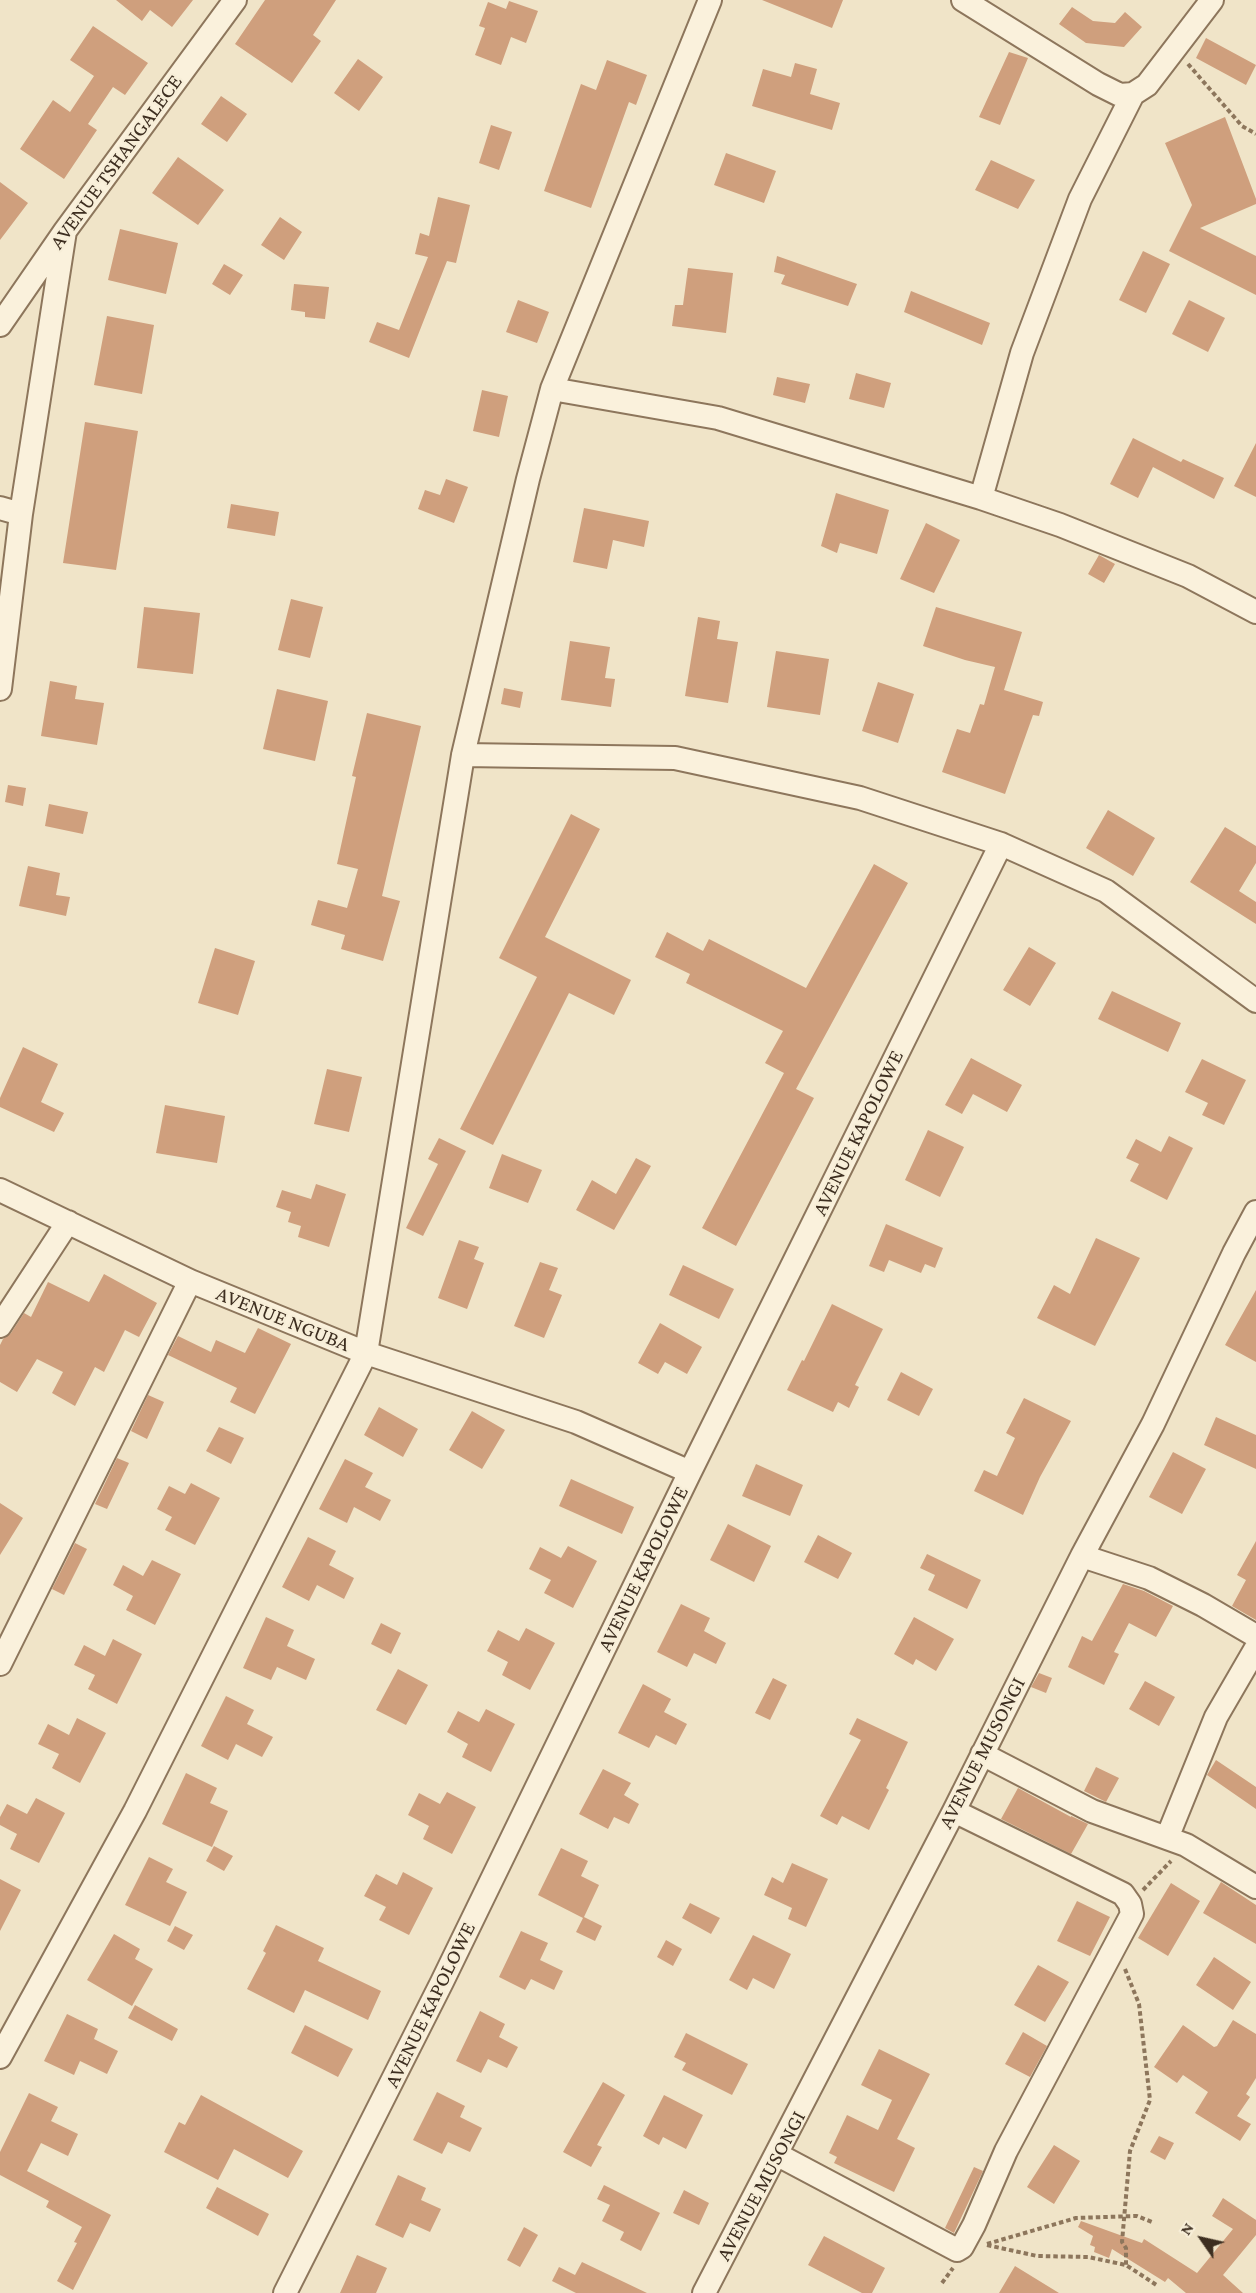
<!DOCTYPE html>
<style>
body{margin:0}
#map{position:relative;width:1256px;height:2293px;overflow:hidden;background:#f0e4c8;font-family:"Crimson Pro",serif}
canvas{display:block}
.north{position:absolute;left:1172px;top:2209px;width:60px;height:60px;-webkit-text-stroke:4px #f7eed8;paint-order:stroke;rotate:304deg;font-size:16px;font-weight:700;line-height:24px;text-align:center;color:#3d2e20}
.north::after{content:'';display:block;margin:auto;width:21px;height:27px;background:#3d2e20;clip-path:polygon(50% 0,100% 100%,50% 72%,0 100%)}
</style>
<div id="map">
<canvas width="1256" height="2293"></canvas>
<div class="north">N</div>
</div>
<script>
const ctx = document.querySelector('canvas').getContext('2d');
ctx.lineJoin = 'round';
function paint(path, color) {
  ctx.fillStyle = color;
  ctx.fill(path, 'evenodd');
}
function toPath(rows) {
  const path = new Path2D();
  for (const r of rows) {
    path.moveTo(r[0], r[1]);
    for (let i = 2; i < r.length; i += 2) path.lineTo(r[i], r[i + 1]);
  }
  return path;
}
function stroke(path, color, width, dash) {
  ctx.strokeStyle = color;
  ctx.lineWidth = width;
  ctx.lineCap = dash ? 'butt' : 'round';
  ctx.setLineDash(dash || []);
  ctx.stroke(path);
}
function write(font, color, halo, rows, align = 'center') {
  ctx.font = font + ' "Crimson Pro",serif';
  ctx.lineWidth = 4.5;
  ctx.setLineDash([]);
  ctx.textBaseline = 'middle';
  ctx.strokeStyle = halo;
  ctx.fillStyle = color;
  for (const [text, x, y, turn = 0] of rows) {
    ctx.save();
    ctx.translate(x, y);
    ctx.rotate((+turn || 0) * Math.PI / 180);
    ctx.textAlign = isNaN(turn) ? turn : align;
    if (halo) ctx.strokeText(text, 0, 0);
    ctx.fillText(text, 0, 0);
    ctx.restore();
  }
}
const building = toPath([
 [116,0,193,0,172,27,150,10,142,21],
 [265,0,336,0,313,35,321,41,292,83,235,44],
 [762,0,843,0,832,28],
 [509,1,538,11,526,43,511,37,501,65,475,55,485,28,479,26,488,2,506,9],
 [1072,7,1093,21,1115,23,1125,12,1142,27,1124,47,1086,43,1059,24],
 [93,26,148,63,125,95,113,87,88,124,97,130,64,179,20,149,53,100,70,112,94,76,70,60],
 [1206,38,1256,65,1246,85,1196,58],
 [1009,52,1028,58,1000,125,979,117],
 [358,59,383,77,359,111,334,93],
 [607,60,647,75,636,105,629,102,591,208,544,191,581,84,596,90],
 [795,63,817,69,810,94,840,103,832,130,752,106,763,69,791,77],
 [221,96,247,114,227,142,201,124],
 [1225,117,1256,199,1256,204,1200,228,1256,256,1256,295,1169,251,1192,205,1165,143],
 [491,125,512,132,499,170,479,163],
 [726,153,776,171,764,203,714,185],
 [178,157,224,190,198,225,152,193],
 [991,160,1035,180,1018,209,975,190],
 [0,182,28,203,0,240],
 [438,197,470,205,456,263,447,261,409,358,369,342,377,322,399,330,428,257,415,254,420,233,429,236],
 [280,217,302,232,284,260,261,245],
 [120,229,178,243,166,294,108,280],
 [1143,251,1170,264,1146,313,1119,300],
 [777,256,857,284,848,306,781,284,785,275,774,272],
 [224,264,243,275,230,295,212,284],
 [688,268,733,273,726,333,672,326,675,305,683,305],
 [294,284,329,287,325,319,305,317,305,312,291,310],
 [911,291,990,323,982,345,904,312],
 [518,300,549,312,537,343,506,332],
 [1189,300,1225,318,1208,352,1172,334],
 [107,316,154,325,142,394,94,385],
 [856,373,891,383,884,408,849,399],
 [777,377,810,384,805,403,773,395],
 [482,390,508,396,499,437,473,431],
 [85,422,138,431,116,570,63,563],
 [1133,438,1181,462,1183,459,1224,478,1214,499,1153,467,1138,498,1110,484],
 [1256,443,1256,497,1234,486],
 [446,479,468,487,454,523,418,509,425,490,440,495],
 [836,493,889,510,877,554,840,543,837,553,821,546],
 [231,504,279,512,275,536,227,528],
 [584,508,649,521,644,547,613,540,607,569,573,562],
 [926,523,960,540,934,593,900,579],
 [1099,555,1115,564,1104,583,1088,574],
 [291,599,323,607,310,658,278,650],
 [144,607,200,613,193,674,137,668],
 [936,607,1022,632,1004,690,1043,702,1039,716,1033,715,1005,794,942,772,957,729,970,733,980,704,984,705,995,667,965,660,923,646],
 [698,617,720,621,717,639,738,642,728,703,685,696],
 [570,641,610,647,605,678,615,679,611,707,561,700],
 [776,651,829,659,820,715,767,707],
 [50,681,77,686,75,699,104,703,97,745,41,736],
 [878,682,914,694,898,743,862,731],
 [504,688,523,692,520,708,501,704],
 [277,689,328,701,315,761,263,749],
 [367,713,421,726,382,896,400,901,383,961,341,949,345,935,311,925,318,900,347,908,358,869,337,864,356,777,352,776],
 [8,785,26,788,23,806,5,802],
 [49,804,88,812,83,834,45,826],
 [1108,810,1155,838,1133,876,1086,848],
 [571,814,600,829,545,937,631,980,614,1015,569,993,493,1145,460,1129,537,977,499,958],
 [1225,827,1256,846,1256,863,1239,891,1256,902,1256,924,1190,882],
 [874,864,908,883,796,1089,814,1098,736,1246,702,1228,784,1073,765,1063,783,1031,686,983,690,974,655,957,667,932,703,951,709,939,806,988],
 [28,866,60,873,56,895,70,897,66,916,19,906],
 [1029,947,1056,963,1030,1006,1003,990],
 [215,948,255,961,238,1015,198,1003],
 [1112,991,1181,1023,1168,1052,1098,1019],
 [23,1047,58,1064,41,1102,64,1113,54,1132,0,1107,0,1098],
 [971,1058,1022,1085,1007,1112,973,1094,962,1114,945,1105],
 [1202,1059,1246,1080,1224,1125,1202,1115,1208,1103,1185,1092],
 [327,1069,362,1077,349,1132,314,1124],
 [165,1105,225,1116,217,1163,156,1153],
 [928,1130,964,1147,940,1197,905,1180],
 [1169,1136,1193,1148,1167,1200,1130,1181,1139,1164,1126,1158,1136,1139,1161,1152],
 [439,1138,466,1151,423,1236,406,1228,438,1164,428,1159],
 [502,1154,542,1170,528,1203,489,1188],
 [636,1158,651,1166,614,1230,576,1210,592,1180,616,1194],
 [316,1184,346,1194,329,1247,298,1237,301,1226,288,1222,291,1212,276,1207,282,1190,311,1199],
 [886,1224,943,1248,935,1268,925,1264,921,1273,889,1260,884,1272,869,1266],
 [1096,1238,1140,1258,1095,1346,1037,1318,1054,1285,1070,1294],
 [459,1240,479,1247,474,1259,484,1263,467,1309,438,1298],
 [540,1262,558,1268,549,1290,562,1295,544,1338,514,1326],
 [683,1265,734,1289,719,1319,669,1295],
 [104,1274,157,1303,139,1337,125,1330,104,1372,95,1367,75,1406,52,1393,63,1372,37,1359,17,1392,0,1382,0,1345,3,1339,11,1333,24,1313,31,1317,48,1282,89,1302],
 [1256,1290,1256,1362,1225,1345],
 [832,1304,883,1329,855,1385,859,1387,849,1408,838,1402,833,1412,787,1390,802,1360,804,1361],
 [660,1323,702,1347,687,1374,665,1362,658,1374,638,1363],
 [258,1328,291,1344,255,1414,230,1402,237,1388,168,1355,178,1336,211,1352,216,1340,245,1353],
 [901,1372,933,1389,919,1416,887,1400],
 [148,1395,164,1402,147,1439,131,1431],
 [1024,1398,1071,1421,1040,1477,1023,1515,974,1491,984,1470,997,1476,1015,1438,1006,1433],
 [379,1407,418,1429,403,1457,364,1435],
 [472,1411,505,1430,482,1469,449,1450],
 [1216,1417,1256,1435,1256,1469,1204,1445],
 [219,1427,244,1438,231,1464,206,1451],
 [1173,1452,1206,1469,1182,1514,1149,1497],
 [117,1458,129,1463,107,1509,95,1504],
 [345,1459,373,1473,365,1487,391,1500,380,1521,354,1507,347,1523,319,1509],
 [756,1464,803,1485,790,1516,742,1496],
 [571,1479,634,1507,622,1534,559,1506],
 [191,1483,220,1498,195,1545,165,1530,172,1517,157,1509,169,1486,185,1494],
 [0,1503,23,1518,0,1555],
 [728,1524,771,1546,754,1582,710,1560],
 [818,1535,852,1553,838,1579,804,1562],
 [308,1537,336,1551,329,1565,354,1578,344,1599,317,1585,309,1601,282,1587],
 [1256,1541,1256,1620,1232,1606,1246,1580,1237,1575],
 [75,1543,87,1549,64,1595,52,1589],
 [568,1546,597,1561,573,1608,544,1593,551,1580,529,1569,540,1547,561,1558],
 [927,1554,981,1580,967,1609,928,1590,935,1575,920,1568],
 [152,1560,181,1574,155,1625,126,1610,133,1596,113,1585,123,1565,143,1576],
 [1123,1584,1144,1591,1173,1606,1156,1637,1129,1623,1114,1652,1119,1654,1104,1685,1068,1667,1082,1636,1092,1641],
 [681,1604,710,1618,704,1631,726,1643,716,1664,694,1653,687,1667,657,1652],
 [266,1617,294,1630,287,1646,315,1659,306,1680,277,1667,271,1680,243,1668],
 [914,1617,954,1639,936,1671,916,1659,913,1665,894,1654],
 [381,1623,401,1633,391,1654,371,1644],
 [526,1628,555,1643,530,1690,502,1675,508,1662,487,1651,498,1630,519,1641],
 [113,1639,142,1654,117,1704,88,1689,95,1675,74,1665,84,1645,105,1656],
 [398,1669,428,1685,406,1725,376,1710],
 [1039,1673,1052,1678,1046,1693,1031,1687],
 [773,1678,787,1685,770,1720,755,1713],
 [1145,1681,1175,1697,1159,1726,1129,1709],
 [643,1684,671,1699,664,1712,687,1724,676,1745,656,1735,649,1748,618,1733],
 [226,1696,254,1710,247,1724,273,1737,262,1757,236,1744,228,1760,201,1746],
 [486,1709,515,1724,491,1772,462,1757,468,1744,447,1732,458,1711,479,1722],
 [77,1718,106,1733,80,1783,52,1768,59,1754,38,1744,48,1724,69,1735],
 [857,1718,908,1742,886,1788,889,1790,869,1830,842,1816,837,1825,820,1816,861,1740,849,1734],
 [1216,1760,1256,1787,1256,1809,1207,1775],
 [1096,1767,1119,1778,1106,1802,1084,1791],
 [603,1769,631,1783,624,1795,639,1804,629,1824,614,1817,608,1829,579,1814],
 [186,1773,217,1788,210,1803,228,1811,212,1847,162,1824],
 [1018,1788,1071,1817,1071,1816,1088,1824,1071,1854,1001,1819],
 [447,1792,476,1807,452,1854,423,1839,429,1826,408,1815,419,1793,440,1804],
 [36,1798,65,1813,39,1863,10,1849,17,1834,0,1825,0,1817,7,1804,27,1814],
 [214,1846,233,1856,224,1871,206,1861],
 [561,1848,588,1861,581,1876,599,1885,584,1917,602,1926,595,1941,576,1932,583,1918,538,1895],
 [149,1857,173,1869,166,1882,187,1892,170,1926,125,1905],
 [792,1863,828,1879,806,1927,788,1919,792,1908,764,1895,772,1877,783,1883],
 [403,1872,433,1888,409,1935,379,1920,386,1907,364,1896,376,1874,397,1885],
 [0,1879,21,1890,0,1931],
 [1221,1882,1256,1905,1256,1944,1203,1913],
 [1171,1883,1200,1901,1168,1956,1138,1938],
 [1077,1901,1110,1917,1090,1956,1057,1941],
 [690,1903,720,1918,711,1934,682,1918],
 [276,1925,324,1948,318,1961,381,1991,368,2020,305,1990,294,2013,247,1989,266,1953,263,1951],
 [175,1926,193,1935,184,1950,167,1941],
 [521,1931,548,1943,540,1960,563,1971,554,1990,531,1979,525,1990,499,1977],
 [114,1934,140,1949,135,1959,153,1969,132,2006,87,1980],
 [753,1935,791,1954,774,1989,753,1978,747,1990,729,1980],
 [666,1940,682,1949,673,1966,657,1957],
 [1214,1957,1251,1982,1233,2010,1196,1985],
 [1038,1965,1069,1982,1045,2022,1014,2005],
 [135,2005,178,2029,172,2041,128,2018],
 [480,2011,505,2024,499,2037,518,2047,507,2068,488,2059,481,2073,456,2061],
 [67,2014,98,2029,94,2039,118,2051,107,2074,80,2061,74,2075,44,2061],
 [1233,2020,1256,2034,1256,2078,1246,2094,1250,2097,1237,2116,1251,2124,1240,2141,1195,2113,1208,2092,1183,2075,1177,2083,1154,2067,1183,2025,1214,2047,1217,2046],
 [305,2025,353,2049,338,2077,291,2053],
 [1023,2032,1047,2046,1030,2077,1005,2064],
 [686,2033,748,2064,732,2095,682,2070,686,2063,674,2057],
 [879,2049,930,2074,897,2139,915,2148,894,2192,834,2163,837,2157,829,2153,847,2115,878,2130,892,2100,861,2085],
 [603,2082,625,2095,597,2145,602,2147,591,2167,563,2152],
 [437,2092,465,2106,460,2117,482,2128,470,2152,448,2142,442,2154,413,2140],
 [29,2093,58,2107,51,2121,78,2134,68,2156,41,2143,27,2171,111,2215,73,2290,57,2281,77,2243,74,2242,82,2227,46,2207,49,2201,0,2175,0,2152],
 [201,2095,303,2151,288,2178,234,2149,218,2180,164,2152,179,2122,185,2125],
 [664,2095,703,2115,686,2149,663,2137,659,2145,643,2136],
 [1159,2136,1174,2143,1165,2160,1150,2152],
 [1054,2145,1080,2161,1054,2204,1027,2187],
 [974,2167,983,2171,954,2233,945,2228],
 [398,2175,426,2188,421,2200,441,2209,430,2232,410,2223,403,2238,375,2225],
 [604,2185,660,2213,641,2251,620,2240,624,2232,602,2221,610,2205,597,2199],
 [217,2187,269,2214,258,2236,206,2208],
 [684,2190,709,2203,699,2225,673,2213],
 [1223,2198,1256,2220,1256,2235,1223,2275,1243,2293,1186,2293,1168,2278,1165,2282,1112,2249,1109,2258,1094,2252,1095,2247,1090,2245,1093,2236,1078,2227,1081,2221,1142,2243,1144,2239,1197,2273,1233,2229,1212,2216],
 [524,2227,538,2235,520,2267,507,2260],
 [824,2236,885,2268,872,2293,862,2293,808,2265],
 [357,2255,387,2268,376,2293,340,2293],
 [582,2262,647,2293,576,2293,552,2281,559,2267,575,2275],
 [1015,2266,1059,2293,999,2293]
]);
const path = toPath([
 [1188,64,1242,126,1256,134],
 [1143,1890,1171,1861],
 [1125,1969,1139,2004,1150,2100,1130,2151,1122,2242,1126,2248,1126,2265],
 [987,2244,1076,2218,1137,2216,1152,2222],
 [987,2245,1037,2256,1088,2257,1126,2265,1158,2286],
 [942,2283,953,2268]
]);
const street = toPath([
 [963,0,1098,84,1120,95,1133,94,1147,85,1212,0],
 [0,325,65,231,235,0],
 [552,389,718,418,981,498,1060,525,1188,576,1256,612],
 [981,498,1022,353,1080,199,1133,94],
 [0,508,21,514],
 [0,689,21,514,65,231],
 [463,755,675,758,860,798,1001,844,1106,891,1256,1001],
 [0,1190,190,1281,366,1353,576,1422,690,1472],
 [0,1326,68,1222],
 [1082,1556,1149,1578,1203,1605,1256,1636],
 [0,1664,190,1281],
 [982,1754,1092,1811,1186,1845,1256,1887],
 [1167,1838,1216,1717,1256,1648],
 [0,2057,135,1811,366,1353,463,755,528,479,552,389,710,0],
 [778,2155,957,2250,962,2247,974,2225,1006,2151,1132,1914,1130,1904,1123,1894,954,1811],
 [285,2293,442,1982,690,1472,1001,844],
 [704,2293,954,1811,1082,1556,1153,1424,1234,1253,1256,1212]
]);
const streetNames = [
 ["AVENUE TSHANGALECE",116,162,-54],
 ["AVENUE KAPOLOWE",858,1133,-64],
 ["AVENUE NGUBA",283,1319,22],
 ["AVENUE KAPOLOWE",643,1569,-64],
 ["AVENUE MUSONGI",982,1753,-63],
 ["AVENUE KAPOLOWE",430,2005,-64],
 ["AVENUE MUSONGI",761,2186,-62]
];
paint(building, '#cf9f7d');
stroke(street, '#8d765c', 26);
stroke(path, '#8d765c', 4, [4.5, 3]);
stroke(street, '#faf1dc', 22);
write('21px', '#3d2e20', '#f7eed8', streetNames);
</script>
